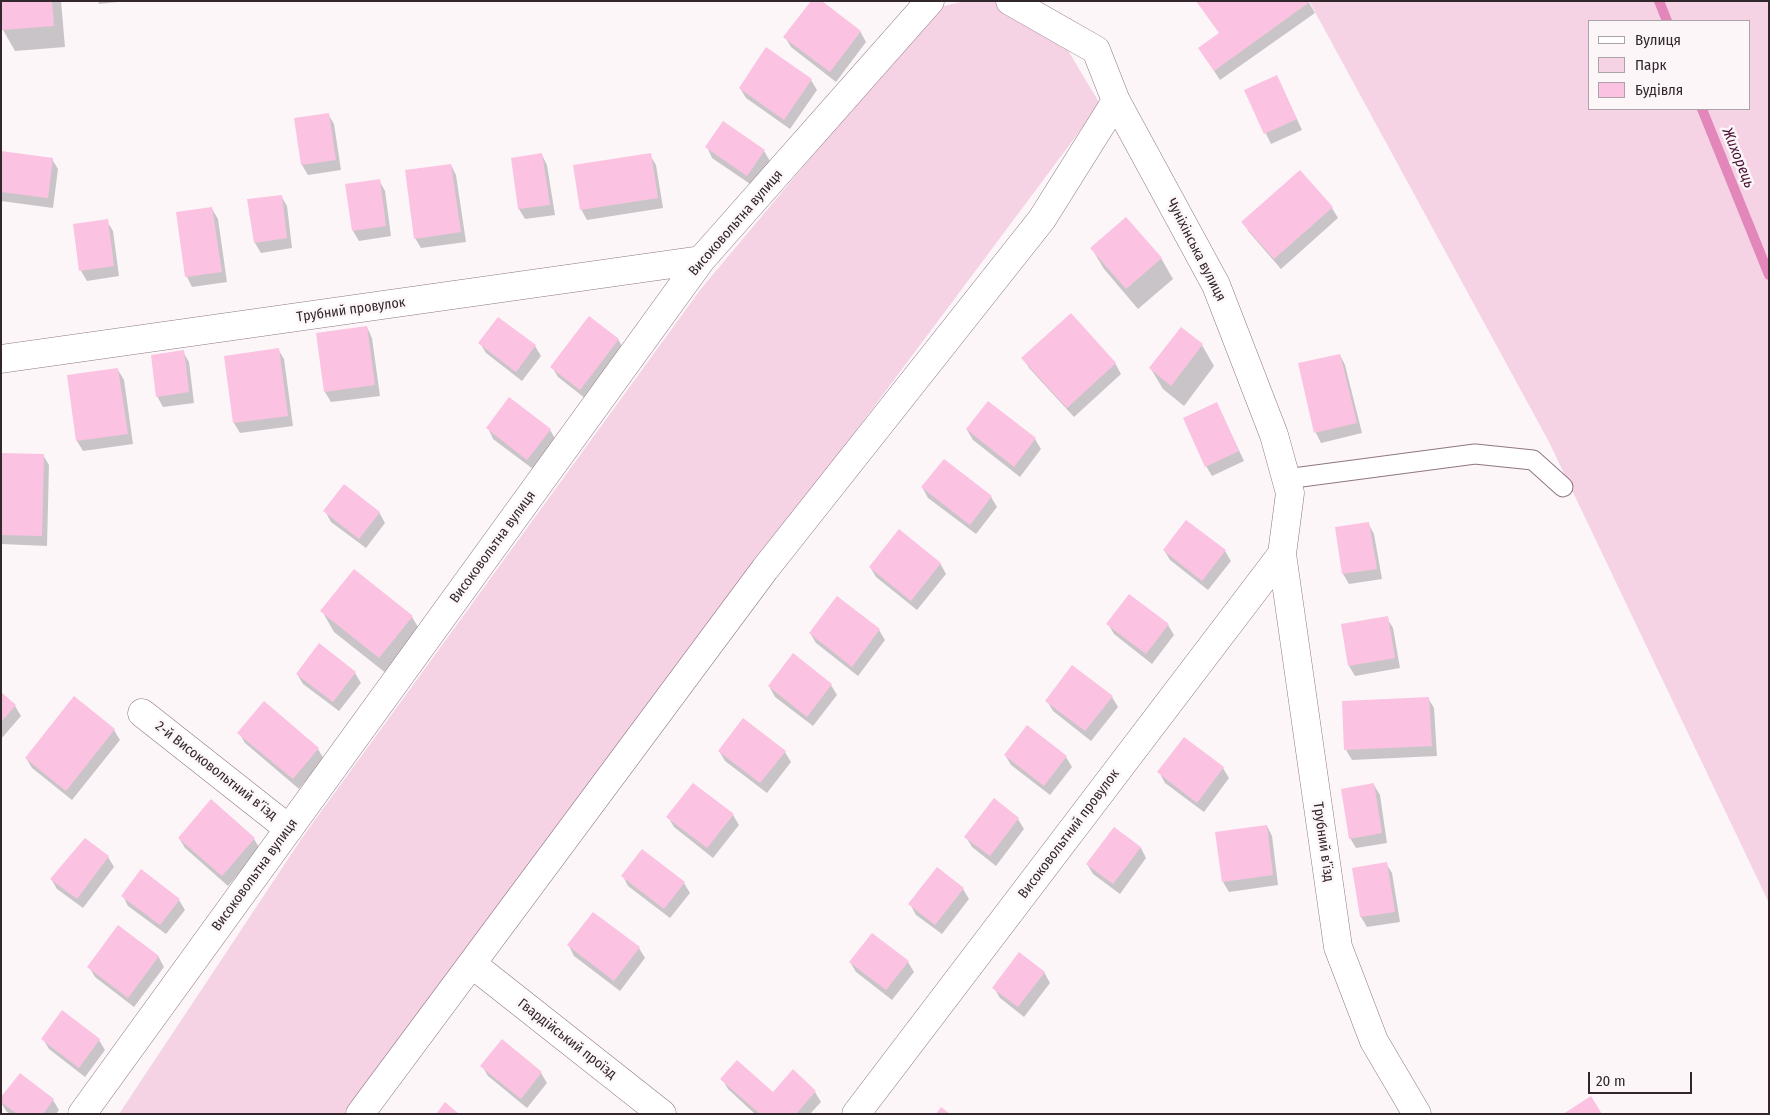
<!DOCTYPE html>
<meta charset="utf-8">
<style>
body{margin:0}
#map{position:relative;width:1770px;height:1115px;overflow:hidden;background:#fcf6f9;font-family:"Fira Sans Condensed",sans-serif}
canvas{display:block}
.frame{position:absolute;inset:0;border:2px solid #31272c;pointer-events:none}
.legend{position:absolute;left:1588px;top:20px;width:162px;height:90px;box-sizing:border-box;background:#fcf6f9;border:1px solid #aba3a7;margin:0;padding:6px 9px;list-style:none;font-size:15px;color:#31272c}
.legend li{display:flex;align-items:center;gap:10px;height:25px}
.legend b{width:25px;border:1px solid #aba3a7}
.scale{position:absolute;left:1588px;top:1072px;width:104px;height:22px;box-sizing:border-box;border:2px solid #31272c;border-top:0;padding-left:6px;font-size:15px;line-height:18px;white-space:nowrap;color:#31272c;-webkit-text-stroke:4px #fcf6f9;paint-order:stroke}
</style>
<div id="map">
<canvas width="1770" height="1115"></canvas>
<div class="frame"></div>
<ul class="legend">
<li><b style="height:6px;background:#fff"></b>Вулиця</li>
<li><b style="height:14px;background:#f5d3e5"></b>Парк</li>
<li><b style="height:14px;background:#fcc2e1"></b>Будівля</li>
</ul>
<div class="scale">20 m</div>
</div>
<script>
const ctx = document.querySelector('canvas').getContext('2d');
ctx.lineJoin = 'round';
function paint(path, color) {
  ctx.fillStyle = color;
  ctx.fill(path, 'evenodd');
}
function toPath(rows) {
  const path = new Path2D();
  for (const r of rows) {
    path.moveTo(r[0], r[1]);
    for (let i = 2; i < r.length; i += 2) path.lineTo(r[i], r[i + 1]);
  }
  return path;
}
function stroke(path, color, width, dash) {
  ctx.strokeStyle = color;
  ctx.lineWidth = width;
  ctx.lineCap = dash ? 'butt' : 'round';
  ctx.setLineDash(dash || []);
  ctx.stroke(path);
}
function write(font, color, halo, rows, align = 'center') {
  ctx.font = font + ' "Fira Sans Condensed",sans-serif';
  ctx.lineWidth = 5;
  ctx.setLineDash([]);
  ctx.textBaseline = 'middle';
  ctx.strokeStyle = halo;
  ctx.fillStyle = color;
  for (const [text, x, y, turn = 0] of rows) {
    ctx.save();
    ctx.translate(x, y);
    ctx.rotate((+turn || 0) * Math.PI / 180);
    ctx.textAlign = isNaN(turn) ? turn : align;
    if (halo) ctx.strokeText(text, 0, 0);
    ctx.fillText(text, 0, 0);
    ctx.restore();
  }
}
const green = toPath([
 [965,1,997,1,1063,42,1100,104,346,1114,119,1114,304,835,700,290,936,8],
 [1309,1,1769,1,1769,903,1549,442],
 [1589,21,1749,21,1749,109,1589,109]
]);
const shadow = toPath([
 [1,1,61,1,65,47,15,51,3,30],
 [98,1,127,1,99,4],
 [1308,1,1315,13,1220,80,1199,48,1220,34],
 [860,31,866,42,836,82,791,47,785,37],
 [767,49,811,80,817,90,790,129,746,98,740,88],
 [1282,87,1302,130,1271,144,1245,91],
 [328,114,334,124,341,170,308,175,302,165,296,119],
 [707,147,764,151,770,161,753,186,712,158],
 [1,152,52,159,58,169,53,208,1,201],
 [542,155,547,165,555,215,525,219,519,209],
 [650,155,656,165,663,208,587,220,581,209],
 [451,165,456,175,466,242,421,248,415,238],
 [379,180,385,191,391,236,359,241,353,231],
 [281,196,287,206,292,248,261,253,255,243],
 [1332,208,1338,218,1281,269,1249,232,1243,222],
 [212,209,218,219,227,282,192,287,187,277],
 [107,221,113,231,119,276,87,281,81,271,74,225],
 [1092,249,1161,258,1173,279,1138,309,1104,269],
 [367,327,372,338,380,396,331,402,325,392],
 [618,339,624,350,586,399,558,377,552,367],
 [480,343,535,346,541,356,522,381,486,353],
 [1202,345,1214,366,1184,406,1163,389,1151,369],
 [278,349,284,359,293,426,240,433,234,423,225,357],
 [183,352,189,362,194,403,163,407,157,396],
 [1340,355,1345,365,1362,433,1321,443,1316,433,1300,364],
 [1023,358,1115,363,1121,374,1074,417,1029,368],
 [118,370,124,380,133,444,83,451,77,441,68,377],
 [988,402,1035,439,1041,449,1020,477,973,440,967,430],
 [1222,414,1244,461,1212,476,1206,466],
 [488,428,550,430,556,440,533,469,493,439],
 [1,454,43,455,49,465,47,546,1,544],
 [922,487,991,497,997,507,976,534,928,498],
 [325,511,379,512,385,523,366,548,331,522],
 [1368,523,1374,534,1382,579,1349,584,1343,574,1336,528],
 [1164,550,1225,551,1231,561,1208,590,1170,560],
 [940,563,946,574,917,610,876,577,870,567],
 [837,598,879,630,885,640,858,676,816,643,810,633],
 [322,611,412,617,424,637,392,678,334,632],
 [1387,618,1393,628,1400,668,1355,676,1349,666],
 [1108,624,1168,625,1174,635,1152,664,1114,634],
 [355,673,361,683,339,711,303,684,297,674],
 [831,685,837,695,813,726,775,697,769,686],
 [1,694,15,706,21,716,1,739],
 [1112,697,1118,707,1091,741,1053,711,1047,701],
 [1428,698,1434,708,1437,756,1352,760,1346,750],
 [114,730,120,740,72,800,32,768,26,758],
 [239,733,318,749,324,759,299,789,245,743],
 [719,751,785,752,791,762,767,793,725,761],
 [1005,755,1066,757,1072,767,1050,795,1011,765],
 [1223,768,1229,778,1204,812,1165,783,1159,772],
 [1374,785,1380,795,1387,843,1356,848,1350,838],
 [733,815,739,825,713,858,674,827,668,817],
 [1018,819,1024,829,996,866,972,847,966,837],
 [1267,826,1272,836,1278,885,1229,892,1223,882],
 [1114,828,1141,848,1146,858,1120,894,1093,874,1087,864],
 [179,838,254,839,260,849,228,886,185,848],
 [108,857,114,867,83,908,57,889,51,879],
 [1386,863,1392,873,1400,922,1367,927,1361,917],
 [623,876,684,883,690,893,670,918,628,886],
 [963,889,969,899,942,934,916,915,910,904],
 [123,896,179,900,185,910,166,934,128,906],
 [569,946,639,948,645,958,620,991,574,956],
 [158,956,164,967,134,1007,95,977,89,967],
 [850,962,908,962,914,972,892,1000,856,972],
 [1044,972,1050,983,1024,1017,1000,998,994,988],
 [62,1012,99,1040,105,1050,85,1077,49,1049,43,1039],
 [482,1066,541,1073,547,1083,527,1108,488,1076],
 [722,1079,773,1094,815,1092,821,1102,810,1114,755,1114,728,1089],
 [53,1100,59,1110,56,1114,10,1114,6,1111,1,1102]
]);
const stream = toPath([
 [1659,1,1667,21],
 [1702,109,1769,275]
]);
const building = toPath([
 [1,1,52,1,54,26,1,30],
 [811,1,822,1,861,31,830,72,783,37],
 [1196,1,1311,1,1214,71,1198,48,1219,33],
 [766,47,812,79,784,120,739,88],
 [1277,75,1297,119,1264,134,1244,90],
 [329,113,336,160,301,165,294,118],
 [723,121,765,150,747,176,705,147],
 [1,151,53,158,48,198,1,192],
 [542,153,550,205,518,209,511,158],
 [651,153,658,198,580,210,573,165],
 [451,164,461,232,414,239,405,170],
 [1300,170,1333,207,1274,259,1241,222],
 [380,179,386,226,352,231,345,184],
 [282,195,287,238,254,243,247,199],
 [212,207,222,272,185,277,176,212],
 [1126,217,1162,258,1126,289,1090,248],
 [108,219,114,266,79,271,73,224],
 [1071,313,1116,363,1067,408,1021,358],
 [589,316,619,339,580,390,550,367],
 [498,317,536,345,516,372,478,343],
 [367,326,375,385,324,392,316,333],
 [1181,327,1203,344,1171,386,1149,368],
 [279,348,288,416,233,423,224,356],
 [184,350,189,392,156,397,151,355],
 [1340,354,1357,423,1314,433,1298,363],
 [118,368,128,434,76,441,67,375],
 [509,397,551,429,527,460,486,428],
 [988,401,1036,438,1014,467,966,429],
 [1217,402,1239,451,1205,467,1183,418],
 [1,453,44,454,42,536,1,535],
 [944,459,992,496,970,525,921,487],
 [344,484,380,512,359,539,323,511],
 [1186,520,1226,550,1202,581,1163,550],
 [1369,522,1377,569,1342,574,1335,527],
 [899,529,941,563,911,601,869,567],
 [354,569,413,616,379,658,320,611],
 [1129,594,1169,624,1146,654,1106,624],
 [837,596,880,629,852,667,809,633],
 [1388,616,1395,658,1348,666,1341,624],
 [319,643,356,672,333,702,296,674],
 [793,653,832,684,807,717,768,686],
 [1072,665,1113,696,1085,731,1045,701],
 [1,692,16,705,1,722],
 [74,696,115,729,66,791,25,758],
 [1429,697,1432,746,1344,750,1342,701],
 [264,701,319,748,293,779,237,733],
 [743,718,786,751,760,783,718,751],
 [1027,725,1067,756,1044,786,1004,755],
 [1184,737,1224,767,1197,803,1157,772],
 [693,783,734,814,707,848,666,817],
 [1374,783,1382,833,1349,839,1341,789],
 [994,798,1019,818,990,856,964,837],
 [211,799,255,838,222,876,178,838],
 [1267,825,1273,875,1222,882,1215,832],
 [1114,827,1141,847,1113,884,1086,864],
 [85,838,109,856,77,899,50,879],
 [642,849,685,882,664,909,621,876],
 [1387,862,1395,912,1360,917,1352,868],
 [937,867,964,888,935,925,908,904],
 [141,869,180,899,160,925,121,896],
 [593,912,640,947,614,981,567,945],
 [118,925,159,956,128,998,87,967],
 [872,933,909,961,886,990,849,962],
 [1019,952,1045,972,1018,1007,992,988],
 [62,1010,100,1039,79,1068,41,1039],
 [502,1039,542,1072,521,1099,480,1066],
 [737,1060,773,1092,793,1069,816,1091,796,1114,760,1114,720,1079],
 [20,1073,54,1099,43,1114,17,1114,1,1102,1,1097],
 [1591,1096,1602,1114,1563,1114],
 [445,1102,459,1114,436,1114],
 [941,1107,950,1114,936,1114]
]);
const lane = toPath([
 [1286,479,1475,454,1533,460,1563,487]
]);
const street = toPath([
 [1010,1,1096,50,1116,101,1216,285,1274,435,1290,493,1282,554,1338,947,1374,1041,1417,1114],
 [1,359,701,260],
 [142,713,289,829],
 [472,964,662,1114],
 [82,1114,701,260,930,1],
 [360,1114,765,569,1042,219,1116,101],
 [856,1114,1282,554]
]);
const streetNames = [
 ["Високовольтна вулиця",736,223,-49],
 ["Чуніхінська вулиця",1196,250,63],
 ["Трубний провулок",351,310,-8],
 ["Високовольтна вулиця",493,547,-54],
 ["2-й Високовольтний в’їзд",216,771,38],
 ["Високовольтний провулок",1069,834,-53],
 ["Трубний в’їзд",1323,842,82],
 ["Високовольтна вулиця",255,875,-54],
 ["Гвардійський проїзд",567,1039,38]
];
const waterNames = [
 ["Жихорець",1738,158,68]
];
paint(green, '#f5d3e5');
paint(shadow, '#0003');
stroke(stream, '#e387bb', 10);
paint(building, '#fcc2e1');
stroke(lane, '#8f7683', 21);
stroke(street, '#8f7683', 29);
stroke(lane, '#fff', 19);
stroke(street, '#fff', 28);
write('14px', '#31272c', '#fcf6f9', streetNames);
write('italic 15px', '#480f33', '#fcf6f9', waterNames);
</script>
